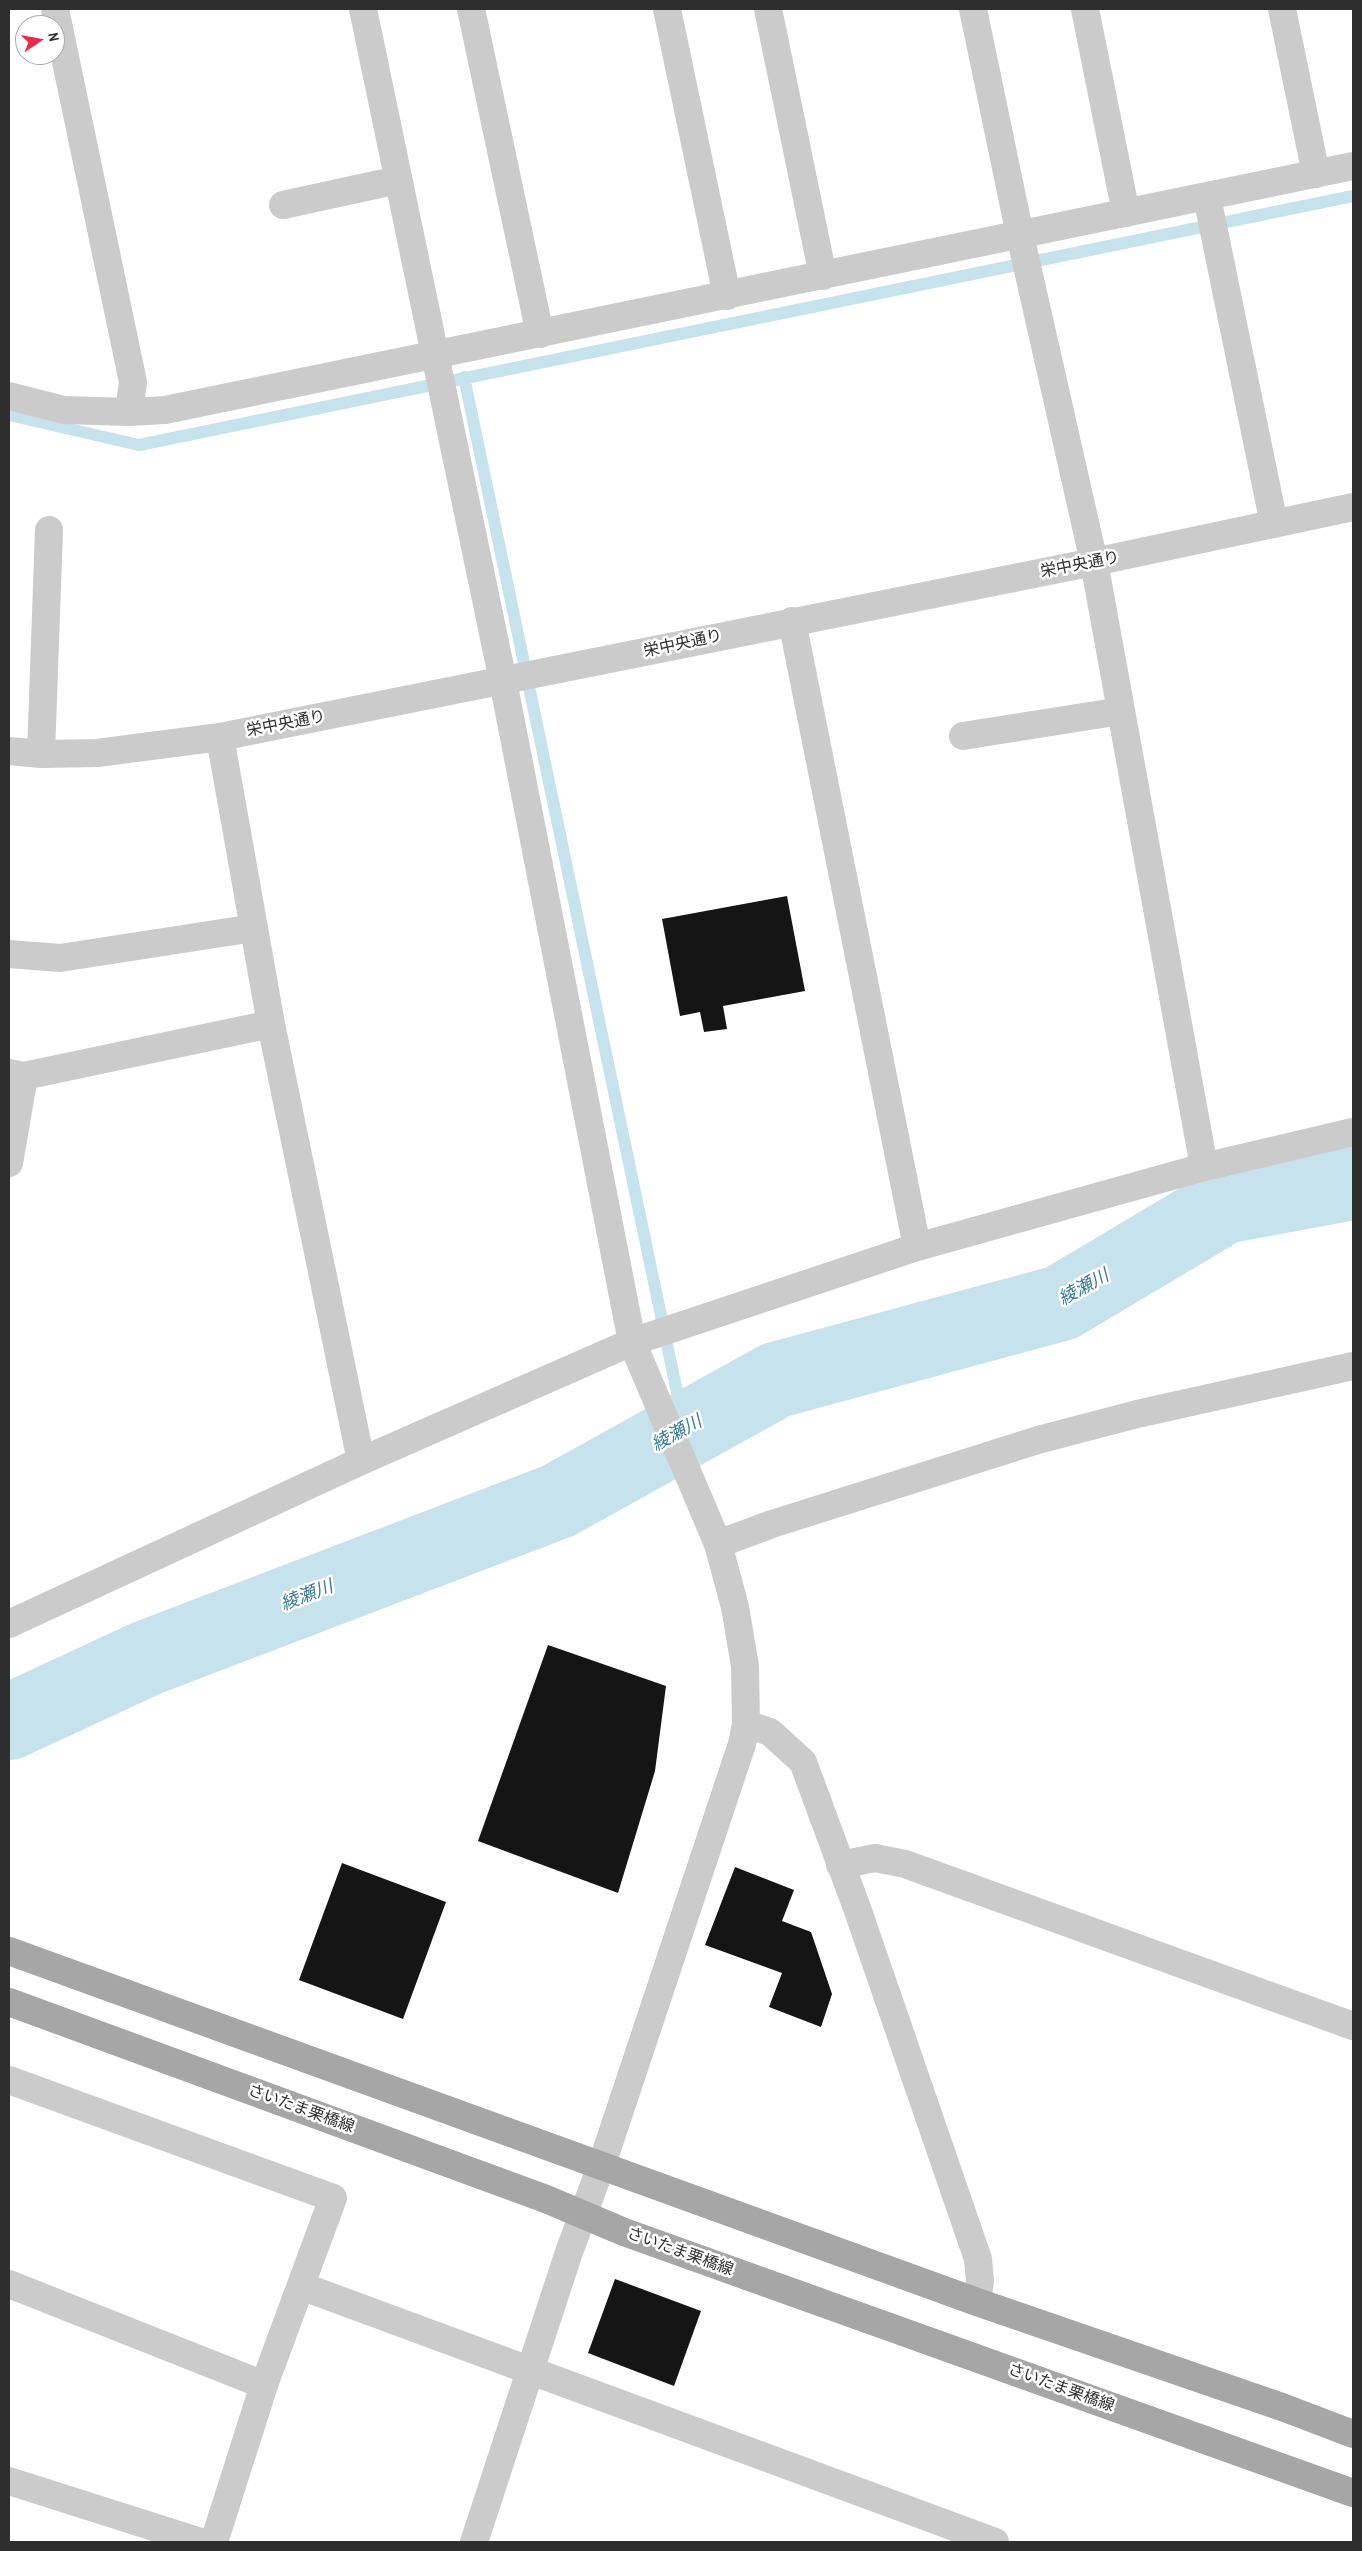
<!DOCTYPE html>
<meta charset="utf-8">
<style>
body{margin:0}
#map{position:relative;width:1362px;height:2551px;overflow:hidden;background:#fff;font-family:"Archivo Narrow",sans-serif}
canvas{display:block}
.frame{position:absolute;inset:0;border:10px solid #2e2e2e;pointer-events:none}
.north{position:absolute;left:15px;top:15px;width:50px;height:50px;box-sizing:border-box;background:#fff;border:1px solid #ababab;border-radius:50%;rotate:78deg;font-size:14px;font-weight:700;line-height:20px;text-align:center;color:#2e2e2e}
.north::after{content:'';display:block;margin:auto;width:18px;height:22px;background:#ef2749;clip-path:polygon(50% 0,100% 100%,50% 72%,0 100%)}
</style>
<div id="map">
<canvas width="1362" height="2551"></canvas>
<div class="frame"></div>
<div class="north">N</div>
</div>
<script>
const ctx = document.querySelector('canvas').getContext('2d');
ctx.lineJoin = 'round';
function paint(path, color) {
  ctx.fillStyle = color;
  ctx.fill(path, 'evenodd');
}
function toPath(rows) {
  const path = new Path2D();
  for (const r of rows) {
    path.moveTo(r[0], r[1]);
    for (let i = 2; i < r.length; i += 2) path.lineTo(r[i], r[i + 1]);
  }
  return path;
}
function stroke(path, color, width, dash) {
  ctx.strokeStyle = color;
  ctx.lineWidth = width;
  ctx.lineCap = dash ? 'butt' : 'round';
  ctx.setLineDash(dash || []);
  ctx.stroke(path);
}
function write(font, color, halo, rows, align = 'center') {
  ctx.font = font + ' "Archivo Narrow","Noto Sans JP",sans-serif';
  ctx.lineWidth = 5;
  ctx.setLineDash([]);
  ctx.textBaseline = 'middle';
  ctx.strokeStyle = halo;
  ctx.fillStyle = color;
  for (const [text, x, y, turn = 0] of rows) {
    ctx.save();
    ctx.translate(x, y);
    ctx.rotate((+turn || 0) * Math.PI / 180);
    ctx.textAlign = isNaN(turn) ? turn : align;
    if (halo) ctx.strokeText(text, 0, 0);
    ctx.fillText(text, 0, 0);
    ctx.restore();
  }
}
const water = toPath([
 [101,1666,126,1702,9,1749,9,1706]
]);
const stream = toPath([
 [464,377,685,1430],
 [9,415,139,445,1353,196]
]);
const river = toPath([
 [9,1722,147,1658,558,1501,776,1380,1061,1303,1224,1206,1353,1182]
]);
const building = toPath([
 [787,896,805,991,723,1006,727,1029,704,1032,700,1012,680,1016,662,919],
 [548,1645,666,1686,655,1771,618,1893,478,1841],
 [342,1863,446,1902,403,2019,299,1980],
 [735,1867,794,1890,782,1921,811,1932,832,1994,821,2027,769,2007,782,1973,705,1945],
 [615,2279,701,2311,674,2386,588,2353]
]);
const minor = toPath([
 [55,9,133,382,129,412],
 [363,9,503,681,632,1342,718,1544,735,1607,745,1666,746,1724,742,1744,602,2164,569,2252,474,2542],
 [471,9,540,334],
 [667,9,727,296],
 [768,9,823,276],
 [973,9,1020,235,1094,562,1204,1167],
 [1085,9,1126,213],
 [1282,9,1316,174],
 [1207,197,1274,524],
 [283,205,398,180],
 [9,396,64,410,129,412,165,410,1353,166],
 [792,621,917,1247],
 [963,736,1121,711],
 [220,737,271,1024,361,1461],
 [9,751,41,754,97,753,220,737,1094,562,1353,507],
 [41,754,49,530],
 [9,954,60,958,254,928],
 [9,1073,24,1076,271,1024],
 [9,1163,24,1076],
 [718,1544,772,1524,1038,1440,1137,1414,1353,1366],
 [9,1624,361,1461,632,1342,917,1247,1204,1167,1353,1132],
 [746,1724,770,1732,803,1762,857,1908,978,2259,980,2281,977,2302],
 [840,1865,875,1858,905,1864,1353,2026],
 [9,2080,333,2198,264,2385,214,2542],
 [9,2284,264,2385],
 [301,2286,995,2542],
 [9,2481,201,2542]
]);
const major = toPath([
 [9,1951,977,2302,1282,2407,1353,2434],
 [9,2002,546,2199,624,2232,1353,2493]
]);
const streetNames = [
 ["栄中央通り",1080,565,-11],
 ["栄中央通り",683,644,-12],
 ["栄中央通り",286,724,-11],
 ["さいたま栗橋線",301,2109,20],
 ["さいたま栗橋線",680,2252,20],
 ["さいたま栗橋線",1061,2388,20]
];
const waterNames = [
 ["綾瀬川",1084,1288,-29],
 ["綾瀬川",677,1434,-29],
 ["綾瀬川",307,1596,-21]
];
paint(water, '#c6e2ed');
stroke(stream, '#c6e2ed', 12);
stroke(river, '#c6e2ed', 76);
paint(building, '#151515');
stroke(minor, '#cbcbcb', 28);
stroke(major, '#a6a6a6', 28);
write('16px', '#2e2e2e', '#fff', streetNames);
write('italic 18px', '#387a95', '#fff', waterNames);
</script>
